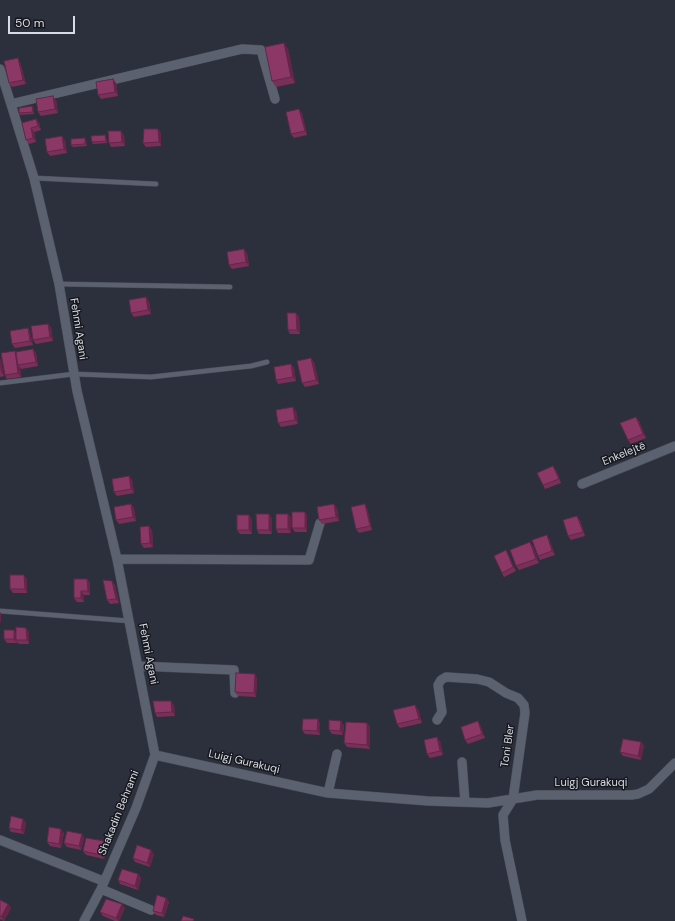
<!DOCTYPE html>
<meta charset="utf-8">
<style>
body{margin:0}
#map{position:relative;width:675px;height:921px;overflow:hidden;background:#2c303d;font-family:"DM Sans",sans-serif}
canvas{display:block}
.scale{position:absolute;left:8px;top:16px;width:67px;height:18px;box-sizing:border-box;border:2px solid #d8dbe3;border-top:0;padding-left:5px;font-size:12px;line-height:14px;white-space:nowrap;color:#d8dbe3;-webkit-text-stroke:3px #16181e;paint-order:stroke}
</style>
<div id="map">
<canvas width="675" height="921"></canvas>
<div class="scale">50 m</div>
</div>
<script>
const ctx = document.querySelector('canvas').getContext('2d');
ctx.lineJoin = 'round';
function toPath(rows) {
  const path = new Path2D();
  for (const r of rows) {
    path.moveTo(r[0], r[1]);
    for (let i = 2; i < r.length; i += 2) path.lineTo(r[i], r[i + 1]);
  }
  return path;
}
function stroke(path, color, width, dash) {
  ctx.strokeStyle = color;
  ctx.lineWidth = width;
  ctx.lineCap = dash ? 'butt' : 'round';
  ctx.setLineDash(dash || []);
  ctx.stroke(path);
}
function paint(path, color) {
  ctx.fillStyle = color;
  ctx.fill(path, 'evenodd');
}
function write(font, color, halo, rows, align = 'center') {
  ctx.font = font + ' "DM Sans",sans-serif';
  ctx.lineWidth = 3;
  ctx.setLineDash([]);
  ctx.textBaseline = 'middle';
  ctx.strokeStyle = halo;
  ctx.fillStyle = color;
  for (const [text, x, y, turn = 0] of rows) {
    ctx.save();
    ctx.translate(x, y);
    ctx.rotate((+turn || 0) * Math.PI / 180);
    ctx.textAlign = isNaN(turn) ? turn : align;
    if (halo) ctx.strokeText(text, 0, 0);
    ctx.fillText(text, 0, 0);
    ctx.restore();
  }
}
const service = toPath([
 [34,178,156,184],
 [59,284,230,287],
 [0,383,74,374,151,377,251,366,267,362],
 [0,611,130,621]
]);
const minor = toPath([
 [0,69,34,178,59,284,77,391,117,559,155,755],
 [11,104,242,49,261,50,275,99],
 [582,484,675,446],
 [117,559,309,560,320,523],
 [138,666,234,670,235,693],
 [437,720,442,712,438,685,441,680,446,677,477,679,489,682,506,693,518,698,524,705,525,713,513,799,503,815,505,840,522,921],
 [155,755,328,793,428,801,488,803,537,795,631,795,638,794,649,789,675,763],
 [462,762,465,802],
 [328,793,337,754],
 [0,840,103,881],
 [101,889,151,910],
 [84,921,101,889,136,808,155,755]
]);
const wall = toPath([
 [288,49,295,83,276,87,272,81],
 [20,62,26,84,12,87,9,83],
 [113,79,116,83,118,96,101,99,98,95],
 [56,100,58,113,41,116,38,112],
 [34,108,34,114,20,115,19,113],
 [302,113,307,135,294,138,291,134],
 [36,119,39,123,41,130,34,132,36,142,29,144,26,140,22,123],
 [161,133,161,146,146,147,143,143],
 [105,135,106,137,107,143,93,144,92,142],
 [124,135,125,146,111,147,109,143],
 [65,140,67,153,50,156,47,152],
 [86,140,87,146,73,147,71,145],
 [247,253,249,266,232,269,229,265],
 [149,301,151,314,134,317,131,313],
 [296,313,299,317,300,334,290,334,288,330],
 [48,324,51,328,53,341,36,344,33,340],
 [28,328,30,332,33,345,15,348,12,344],
 [33,349,36,353,38,366,21,369,20,367,21,377,7,379,5,375,16,353],
 [0,359,4,376,0,377],
 [314,362,319,384,305,387,302,383],
 [291,364,294,368,296,381,278,384,276,380],
 [296,411,298,424,281,427,278,423],
 [639,421,646,438,631,444,628,440],
 [556,470,561,483,545,489,543,485],
 [129,476,132,480,134,493,117,496,114,492],
 [131,504,134,508,136,521,119,524,116,520],
 [337,508,339,521,322,524,319,520],
 [367,508,372,530,359,533,356,529],
 [305,512,307,516,307,532,295,532,292,528],
 [288,514,291,518,291,533,278,533,276,529],
 [272,518,272,534,259,534,257,530],
 [252,519,252,534,240,534,237,530],
 [580,520,585,536,571,540,568,536],
 [152,530,153,547,144,548,141,544],
 [547,535,549,539,555,555,540,560,538,556],
 [533,546,539,563,519,570,516,566],
 [506,550,508,554,516,571,504,577,502,573],
 [27,579,27,593,13,593,10,589],
 [87,579,90,583,90,595,84,595,84,602,77,602,74,598],
 [112,581,115,585,119,603,110,604,107,600],
 [14,630,16,633,29,632,29,644,19,644,17,642,17,643,7,643,4,639],
 [257,678,256,697,238,696,235,692],
 [174,705,175,716,157,717,155,713],
 [418,709,422,723,400,728,397,724],
 [320,723,320,735,305,734,302,730],
 [367,723,370,727,370,749,347,747,344,743],
 [344,725,343,735,332,734,329,730],
 [480,725,485,738,468,744,465,740],
 [440,741,443,755,430,758,427,754],
 [641,742,644,746,641,760,623,756,620,752],
 [23,819,26,823,24,834,11,832,9,828],
 [64,833,61,848,50,846,47,842],
 [84,838,81,850,67,847,64,843],
 [104,841,107,845,104,859,86,855,83,851],
 [154,854,150,867,135,862,133,858],
 [138,874,141,878,138,890,120,884,118,880],
 [166,898,169,902,164,917,156,915,153,911],
 [0,900,8,904,11,908,4,921,0,919],
 [125,908,119,921,115,921,103,916,100,912]
]);
const shadedWall = toPath([
 [284,43,288,49,295,83,291,77],
 [18,58,20,62,26,84,23,80],
 [113,79,116,83,118,96,115,92],
 [53,96,56,100,58,113,55,109],
 [32,106,34,108,34,114,33,112],
 [299,109,302,113,307,135,305,131],
 [36,119,39,123,41,130,38,126],
 [31,128,34,132,36,142,33,138],
 [158,129,161,133,161,146,159,142],
 [121,131,124,135,125,146,122,142],
 [105,135,106,137,107,143,106,141],
 [62,136,65,140,67,153,64,149],
 [85,138,86,140,87,146,85,144],
 [244,249,247,253,249,266,246,262],
 [146,297,149,301,151,314,148,310],
 [296,313,299,317,300,334,297,330],
 [48,324,51,328,53,341,50,337],
 [28,328,30,332,33,345,30,341],
 [33,349,36,353,38,366,36,362],
 [15,351,17,355,18,365,20,367,21,377,18,373],
 [311,358,314,362,319,384,316,380],
 [0,359,1,359,4,376,1,372,0,367],
 [291,364,294,368,296,381,293,377],
 [293,407,296,411,298,424,295,420],
 [636,417,639,421,646,438,643,434],
 [553,466,556,470,561,483,559,479],
 [129,476,132,480,134,493,131,489],
 [131,504,134,508,136,521,133,517],
 [334,504,337,508,339,521,336,517],
 [365,504,367,508,372,530,370,526],
 [305,512,307,516,307,532,305,528],
 [269,514,272,518,272,534,269,530],
 [288,514,291,518,291,533,288,529],
 [249,515,252,519,252,534,249,530],
 [577,516,580,520,585,536,583,532],
 [149,526,152,530,153,547,150,543],
 [547,535,549,539,555,555,552,551],
 [530,542,533,546,539,563,536,559],
 [506,550,508,554,516,571,513,567],
 [24,575,27,579,27,593,25,589],
 [87,579,90,583,90,595,88,591],
 [112,581,115,585,119,603,116,599],
 [81,591,84,595,84,602,81,598],
 [0,612,1,613,1,623,0,622],
 [26,628,29,632,29,644,27,640],
 [14,630,17,634,16,640,17,643,14,639],
 [255,674,257,678,256,697,254,693],
 [171,701,174,705,175,716,172,712],
 [415,705,418,709,422,723,419,719],
 [318,719,320,723,320,735,317,731],
 [341,721,344,725,343,735,340,731],
 [478,721,480,725,485,738,482,734],
 [367,723,370,727,370,749,367,745],
 [437,737,440,741,443,755,440,751],
 [641,742,644,746,641,760,638,756],
 [23,819,26,823,24,834,21,830],
 [61,829,64,833,61,848,59,844],
 [82,834,84,838,81,850,79,846],
 [104,841,107,845,104,859,101,855],
 [151,850,154,854,150,867,147,863],
 [138,874,141,878,138,890,135,886],
 [166,898,169,902,164,917,162,913],
 [8,904,11,908,4,921,1,917],
 [122,904,125,908,119,921,118,921,116,918]
]);
const building = toPath([
 [284,43,291,77,272,81,265,47,284,43],
 [18,58,23,80,9,83,4,61,18,58],
 [113,79,115,92,98,95,96,82,113,79],
 [53,96,55,109,38,112,36,99,53,96],
 [32,106,33,112,19,113,19,108,32,106],
 [299,109,305,131,291,134,286,112,299,109],
 [36,119,38,126,31,128,33,138,26,140,22,123,36,119],
 [144,129,158,129,159,142,143,143,144,129],
 [108,131,121,131,122,142,109,143,108,131],
 [105,135,106,141,92,142,91,136,105,135],
 [62,136,64,149,47,152,45,139,62,136],
 [85,138,85,144,71,145,71,139,85,138],
 [244,249,246,262,229,265,227,252,244,249],
 [146,297,148,310,131,313,129,300,146,297],
 [287,313,296,313,297,330,288,330,287,313],
 [48,324,50,337,33,340,31,326,48,324],
 [28,328,30,341,12,344,10,331,28,328],
 [33,349,36,362,18,365,16,352,33,349],
 [15,351,18,373,5,375,1,353,15,351],
 [311,358,316,380,302,383,297,361,311,358],
 [291,364,293,377,276,380,274,367,291,364],
 [293,407,295,420,278,423,276,410,293,407],
 [636,417,643,434,628,440,620,423,636,417],
 [553,466,559,479,543,485,537,473,553,466],
 [129,476,131,489,114,492,112,479,129,476],
 [131,504,133,517,116,520,114,507,131,504],
 [334,504,336,517,319,520,317,507,334,504],
 [365,504,370,526,356,529,351,507,365,504],
 [292,512,305,512,305,528,292,528,292,512],
 [256,514,269,514,269,530,257,530,256,514],
 [276,514,288,514,288,529,276,529,276,514],
 [237,515,249,515,249,530,237,530,237,515],
 [577,516,583,532,568,536,563,520,577,516],
 [149,526,150,543,141,544,140,527,149,526],
 [547,535,552,551,538,556,532,540,547,535],
 [530,542,536,559,516,566,510,550,530,542],
 [506,550,513,567,502,573,494,556,506,550],
 [10,575,24,575,25,589,10,589,10,575],
 [74,579,87,579,88,591,81,591,81,598,74,598,74,579],
 [103,580,112,581,116,599,107,600,103,580],
 [16,627,26,628,27,640,16,640,16,627],
 [4,630,14,630,14,639,4,639,4,630],
 [236,673,255,674,254,693,235,692,236,673],
 [153,701,171,701,172,712,155,713,153,701],
 [415,705,419,719,397,724,393,710,415,705],
 [303,719,318,719,317,731,302,730,303,719],
 [329,720,341,721,340,731,329,730,329,720],
 [478,721,482,734,465,740,461,727,478,721],
 [346,722,367,723,367,745,344,743,346,722],
 [437,737,440,751,427,754,424,740,437,737],
 [623,739,641,742,638,756,620,752,623,739],
 [11,816,23,819,21,830,9,828,11,816],
 [49,827,61,829,59,844,47,842,49,827],
 [67,831,82,834,79,846,64,843,67,831],
 [86,838,104,841,101,855,83,851,86,838],
 [137,845,151,850,147,863,133,858,137,845],
 [122,869,138,874,135,886,118,880,122,869],
 [157,895,166,898,162,913,153,911,157,895],
 [106,899,122,904,116,918,100,912,106,899],
 [0,900,8,904,1,917,0,916,0,900],
 [183,916,194,919,193,921,181,921,183,916]
]);
const streetNames = [
 ["Fehmi Agani",78,329,81],
 ["Enkelejtë",624,454,-22],
 ["Fehmi Agani",148,654,79],
 ["Toni Bler",508,746,-82],
 ["Luigj Gurakuqi",244,762,13],
 ["Luigj Gurakuqi",591,783],
 ["Shakadin Behrami",119,813,-68]
];
stroke(service, '#474b56', 5.5);
stroke(minor, '#474b56', 10);
stroke(service, '#5b616f', 4.5);
stroke(minor, '#5b616f', 9);
paint(wall, '#783059');
paint(shadedWall, '#622748');
paint(building, '#8c3867');
stroke(building, '#622748', 1);
write('11px', '#d8dbe3', '#16181e', streetNames);
</script>
